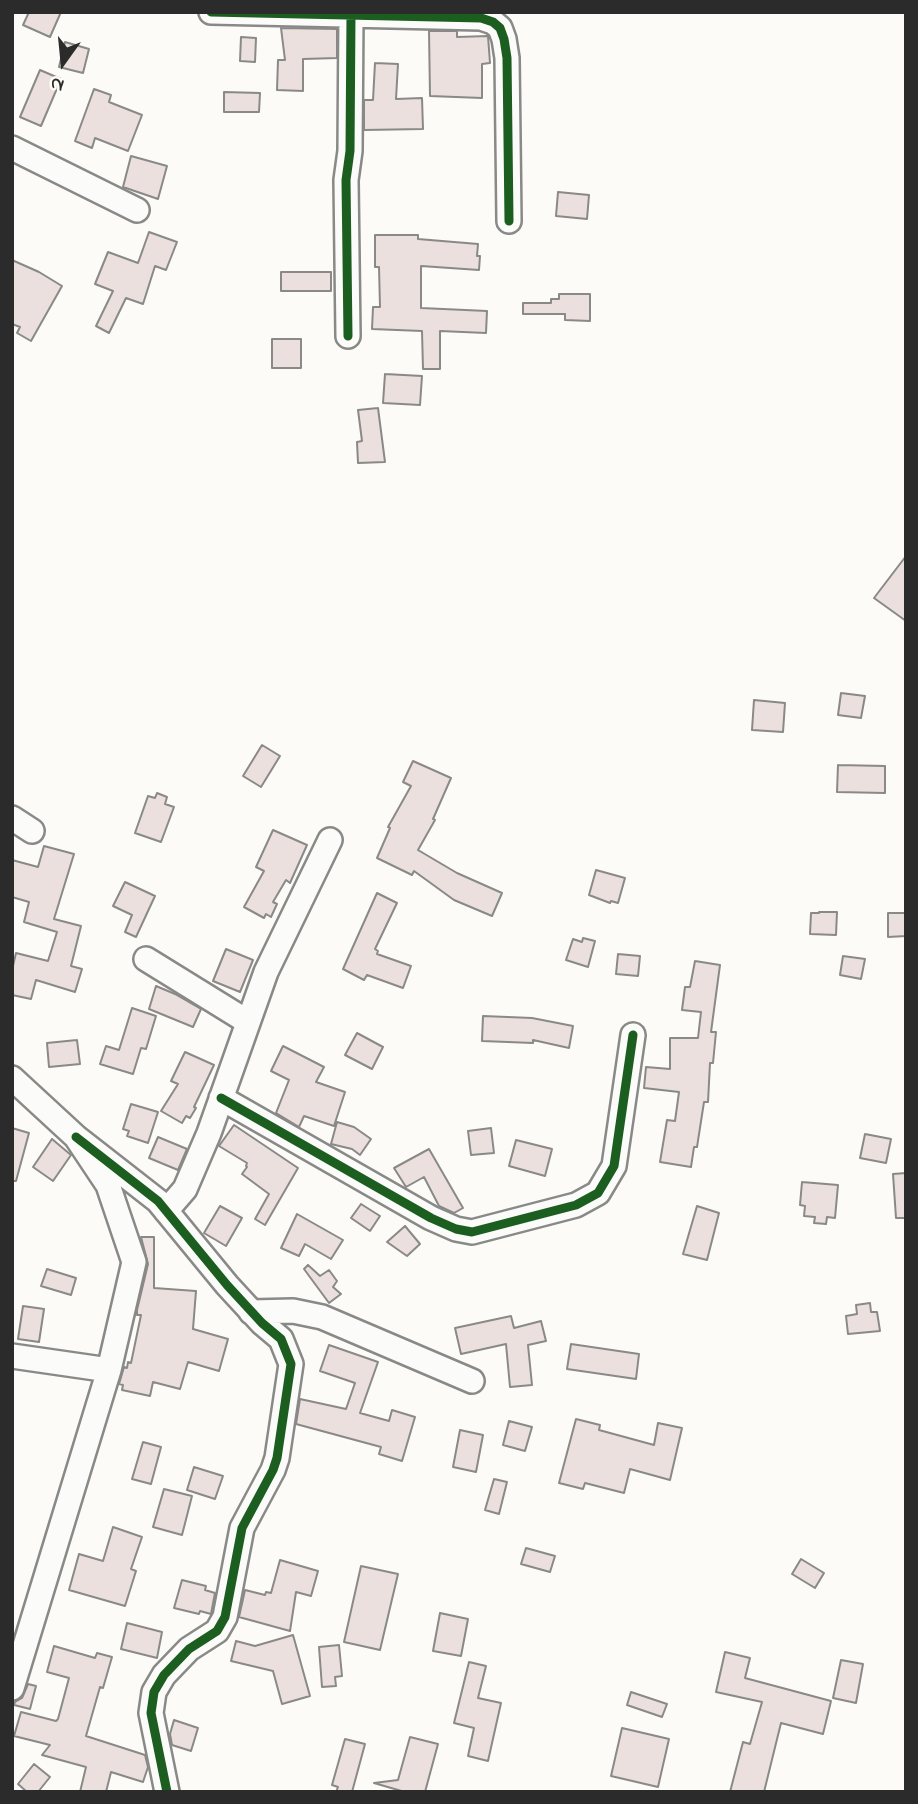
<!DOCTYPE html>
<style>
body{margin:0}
#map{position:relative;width:918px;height:1804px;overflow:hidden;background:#fcfbf8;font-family:"Indie Flower",sans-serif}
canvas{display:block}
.frame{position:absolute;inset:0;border:14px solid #2b2b2b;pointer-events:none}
.north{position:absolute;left:28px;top:28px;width:70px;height:70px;-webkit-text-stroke:5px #fdfcf7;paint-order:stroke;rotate:195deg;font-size:19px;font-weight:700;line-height:28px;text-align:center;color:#2b2b2b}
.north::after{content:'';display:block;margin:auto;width:24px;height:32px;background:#2b2b2b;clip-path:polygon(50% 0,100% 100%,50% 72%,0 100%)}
</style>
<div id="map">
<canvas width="918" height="1804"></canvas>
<div class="frame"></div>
<div class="north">N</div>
</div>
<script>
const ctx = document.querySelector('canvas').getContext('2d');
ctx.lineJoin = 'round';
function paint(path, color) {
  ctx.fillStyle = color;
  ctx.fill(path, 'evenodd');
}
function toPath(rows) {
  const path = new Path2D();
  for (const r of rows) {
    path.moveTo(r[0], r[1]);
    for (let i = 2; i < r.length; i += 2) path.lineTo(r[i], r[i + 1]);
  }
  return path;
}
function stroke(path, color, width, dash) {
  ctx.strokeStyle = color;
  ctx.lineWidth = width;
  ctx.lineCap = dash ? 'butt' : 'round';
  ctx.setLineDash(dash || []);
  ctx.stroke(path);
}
const building = toPath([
 [29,12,61,12,50,37,23,25,29,12],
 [281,28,337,29,337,58,303,59,303,91,277,90,278,60,285,60,281,28],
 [429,31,457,31,457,37,488,36,490,63,482,64,482,98,430,96,429,31],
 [241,37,256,38,255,62,240,61,241,37],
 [65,42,89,49,83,73,59,67,65,42],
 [375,63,398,64,396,99,422,98,423,129,364,130,364,100,373,100,375,63],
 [40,70,61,79,41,126,20,117,40,70],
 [94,89,111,95,109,102,142,115,128,151,95,138,92,148,75,141,94,89],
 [224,92,260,93,259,112,224,112,224,92],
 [131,156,167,166,158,199,123,187,131,156],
 [558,192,589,195,587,219,556,216,558,192],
 [149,232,177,242,166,270,155,266,143,304,126,298,109,333,96,326,113,291,95,284,108,252,138,263,149,232],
 [375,235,418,235,418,239,478,244,477,256,480,256,479,270,421,266,421,308,487,311,486,333,440,331,440,369,423,369,422,331,372,329,373,307,380,307,379,267,375,267,375,235],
 [12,260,39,272,62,286,31,341,17,333,20,327,12,324,12,260],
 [281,272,331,272,331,291,281,291,281,272],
 [559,294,590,294,590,321,565,320,565,314,523,314,523,303,551,303,551,299,559,299,559,294],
 [272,339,301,339,301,368,272,368,272,339],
 [385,374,422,376,420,405,383,403,385,374],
 [378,408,385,462,358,463,357,442,362,441,358,410,378,408],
 [906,556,906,621,874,598,906,556],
 [841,693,865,696,861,718,838,715,841,693],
 [754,700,785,703,783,732,752,730,754,700],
 [262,745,280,756,261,787,243,776,262,745],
 [413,761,451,778,433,819,435,820,418,850,457,873,502,893,492,916,454,900,414,871,412,875,377,858,390,828,388,827,411,786,403,782,413,761],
 [838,765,885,766,885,793,837,792,838,765],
 [157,793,167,797,165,804,174,807,161,842,135,833,148,796,155,798,157,793],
 [273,830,307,845,290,883,286,880,273,902,277,904,271,917,266,914,264,918,244,907,264,871,256,867,273,830],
 [44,846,74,854,54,919,81,926,71,966,82,969,75,992,36,980,31,999,12,995,12,970,16,953,48,961,57,932,24,922,29,902,12,897,12,860,38,867,44,846],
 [596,870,625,878,618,903,611,901,610,903,589,895,596,870],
 [125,882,155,896,136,937,125,932,132,915,113,906,125,882],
 [377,893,397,903,375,949,378,951,377,954,411,966,403,988,367,975,364,980,343,969,377,893],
 [819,912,837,912,836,935,810,934,811,913,819,913,819,912],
 [888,913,906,913,906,936,888,937,888,913],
 [583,938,595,941,588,967,566,960,573,939,582,942,583,938],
 [226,949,253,960,240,992,213,981,226,949],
 [618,954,640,956,638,976,616,974,618,954],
 [843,956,865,959,861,979,840,975,843,956],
 [695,961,720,965,711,1032,716,1032,713,1063,710,1063,708,1102,704,1102,697,1147,694,1147,691,1167,660,1162,667,1120,675,1121,679,1092,644,1088,646,1067,670,1069,670,1038,698,1038,701,1012,682,1010,685,987,690,987,695,961],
 [156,986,175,994,201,1009,193,1027,149,1009,156,986],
 [132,1008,156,1016,146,1049,141,1048,133,1074,100,1064,106,1046,119,1050,132,1008],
 [483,1016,532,1018,573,1026,569,1048,533,1040,533,1043,482,1041,483,1016],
 [357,1033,383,1047,372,1069,345,1055,357,1033],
 [77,1040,80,1064,49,1067,47,1043,77,1040],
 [283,1046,324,1067,316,1082,345,1092,334,1126,304,1116,299,1127,276,1113,289,1080,271,1071,283,1046],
 [185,1052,214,1065,194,1107,196,1108,190,1118,186,1116,182,1123,161,1111,178,1084,171,1081,185,1052],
 [131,1104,158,1112,148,1143,127,1136,129,1131,123,1129,131,1104],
 [337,1122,354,1127,371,1139,360,1155,352,1149,331,1144,337,1122],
 [234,1125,298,1168,265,1225,255,1219,269,1194,242,1174,247,1167,246,1166,247,1163,219,1146,234,1125],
 [12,1128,29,1133,16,1181,12,1181,12,1128],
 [491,1128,494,1153,471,1155,468,1131,491,1128],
 [865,1134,891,1139,886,1163,860,1158,865,1134],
 [158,1137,187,1149,178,1170,149,1158,158,1137],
 [52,1139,71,1155,53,1181,33,1167,52,1139],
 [516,1140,552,1149,545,1176,509,1166,516,1140],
 [429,1149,463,1208,454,1213,439,1206,424,1177,406,1187,394,1168,429,1149],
 [906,1173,906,1218,896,1218,893,1174,906,1173],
 [802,1182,838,1185,835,1218,827,1217,826,1224,814,1223,815,1217,804,1216,805,1206,800,1205,802,1182],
 [361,1204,380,1216,370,1231,351,1218,361,1204],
 [220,1206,242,1218,226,1246,204,1233,220,1206],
 [697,1206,719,1213,707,1260,683,1254,697,1206],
 [297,1214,343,1240,331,1259,305,1244,299,1256,281,1248,297,1214],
 [405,1226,420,1244,407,1256,387,1242,405,1226],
 [141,1237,154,1237,154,1288,196,1291,193,1329,228,1339,219,1371,188,1362,180,1389,153,1382,150,1396,122,1390,123,1385,119,1384,124,1367,127,1368,128,1362,131,1363,141,1315,137,1315,137,1310,148,1264,141,1237],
 [308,1265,320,1276,329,1270,337,1281,333,1287,341,1294,329,1303,304,1269,308,1265],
 [47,1269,76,1278,71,1295,41,1286,47,1269],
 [870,1303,871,1312,877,1312,880,1331,848,1334,846,1316,857,1314,856,1305,870,1303],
 [23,1306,44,1309,39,1342,18,1339,23,1306],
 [511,1316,514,1328,541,1321,546,1341,528,1345,532,1385,510,1387,506,1344,461,1354,455,1328,511,1316],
 [571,1344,639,1354,636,1379,567,1369,571,1344],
 [329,1345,378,1362,360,1413,389,1421,392,1410,415,1417,402,1461,379,1454,381,1447,296,1424,300,1399,346,1409,355,1383,320,1371,329,1345],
 [576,1419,600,1425,599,1430,654,1445,658,1423,682,1428,670,1480,630,1469,624,1493,585,1483,583,1489,559,1483,576,1419],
 [509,1421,532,1427,525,1451,503,1445,509,1421],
 [460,1430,483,1435,476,1472,453,1467,460,1430],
 [143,1442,161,1447,151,1484,132,1479,143,1442],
 [194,1467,223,1476,215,1499,187,1490,194,1467],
 [494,1479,507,1482,499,1514,485,1510,494,1479],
 [164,1489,192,1496,182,1535,153,1527,164,1489],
 [113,1527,142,1537,131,1569,136,1571,125,1606,69,1590,79,1554,103,1561,113,1527],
 [526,1548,555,1556,550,1572,521,1564,526,1548],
 [801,1559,824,1573,815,1588,792,1574,801,1559],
 [280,1560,318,1571,311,1596,296,1592,290,1631,239,1617,245,1590,265,1595,266,1592,271,1593,280,1560],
 [361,1566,398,1574,380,1650,344,1642,361,1566],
 [182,1580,206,1586,205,1590,215,1593,211,1614,200,1611,199,1614,174,1608,182,1580],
 [440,1613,468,1619,461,1656,433,1651,440,1613],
 [127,1623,162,1632,157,1658,121,1649,127,1623],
 [293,1635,310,1696,282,1704,273,1671,231,1661,236,1641,255,1646,293,1635],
 [339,1645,342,1676,335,1677,336,1686,322,1687,319,1647,339,1645],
 [54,1646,95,1658,97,1653,112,1657,103,1688,100,1687,86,1736,145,1755,148,1767,143,1782,111,1772,106,1792,80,1792,86,1767,42,1755,50,1745,14,1736,21,1712,56,1721,58,1719,69,1678,47,1672,54,1646],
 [725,1652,750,1658,745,1678,831,1701,823,1734,781,1723,764,1792,730,1792,743,1742,750,1744,762,1702,716,1692,725,1652],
 [841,1660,863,1664,856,1703,833,1698,841,1660],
 [469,1662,486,1666,478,1698,501,1703,488,1761,468,1756,474,1728,454,1723,469,1662],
 [28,1684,36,1686,30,1709,14,1705,15,1702,22,1698,28,1684],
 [631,1692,667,1704,662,1717,627,1705,631,1692],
 [174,1720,198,1728,191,1751,172,1745,170,1734,174,1720],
 [622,1728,669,1739,658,1787,611,1776,622,1728],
 [410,1737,438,1744,425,1792,405,1792,374,1783,398,1780,410,1737],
 [345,1739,365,1744,352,1792,336,1792,338,1787,332,1785,345,1739],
 [34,1764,50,1777,38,1792,27,1792,18,1784,34,1764]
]);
const minor = toPath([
 [211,12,481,18,493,22,500,28,504,39,507,58,509,221],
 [12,148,137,210],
 [348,336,346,180,350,151,351,15],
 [12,818,32,831],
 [146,959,248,1022],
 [12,1078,76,1137,108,1185,134,1262,109,1370,12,1688],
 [221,1098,431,1218,456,1229,472,1232,576,1205,598,1193,614,1166,633,1035],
 [76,1137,158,1201,227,1285,262,1323,281,1339,291,1364,277,1458,273,1470,242,1528,225,1617,217,1631,189,1649,164,1675,154,1692,151,1713,167,1792],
 [166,1211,185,1189,209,1133,266,972,330,840],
 [251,1312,293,1311,322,1317,472,1381],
 [12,1356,109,1370]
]);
const cycleway = toPath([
 [211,12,481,18,493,22,500,28,504,39,507,58,509,221],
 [348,336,346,180,350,151,351,15],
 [221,1098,431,1218,456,1229,472,1232,576,1205,598,1193,614,1166,633,1035],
 [76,1137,158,1201,227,1285,262,1323,281,1339,291,1364,277,1458,273,1470,242,1528,225,1617,217,1631,189,1649,164,1675,154,1692,151,1713,167,1792]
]);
paint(building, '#ece0de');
stroke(building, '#898987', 2);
stroke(minor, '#898987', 28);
stroke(minor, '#fbfbf9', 23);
stroke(cycleway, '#1b5e20', 9);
</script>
